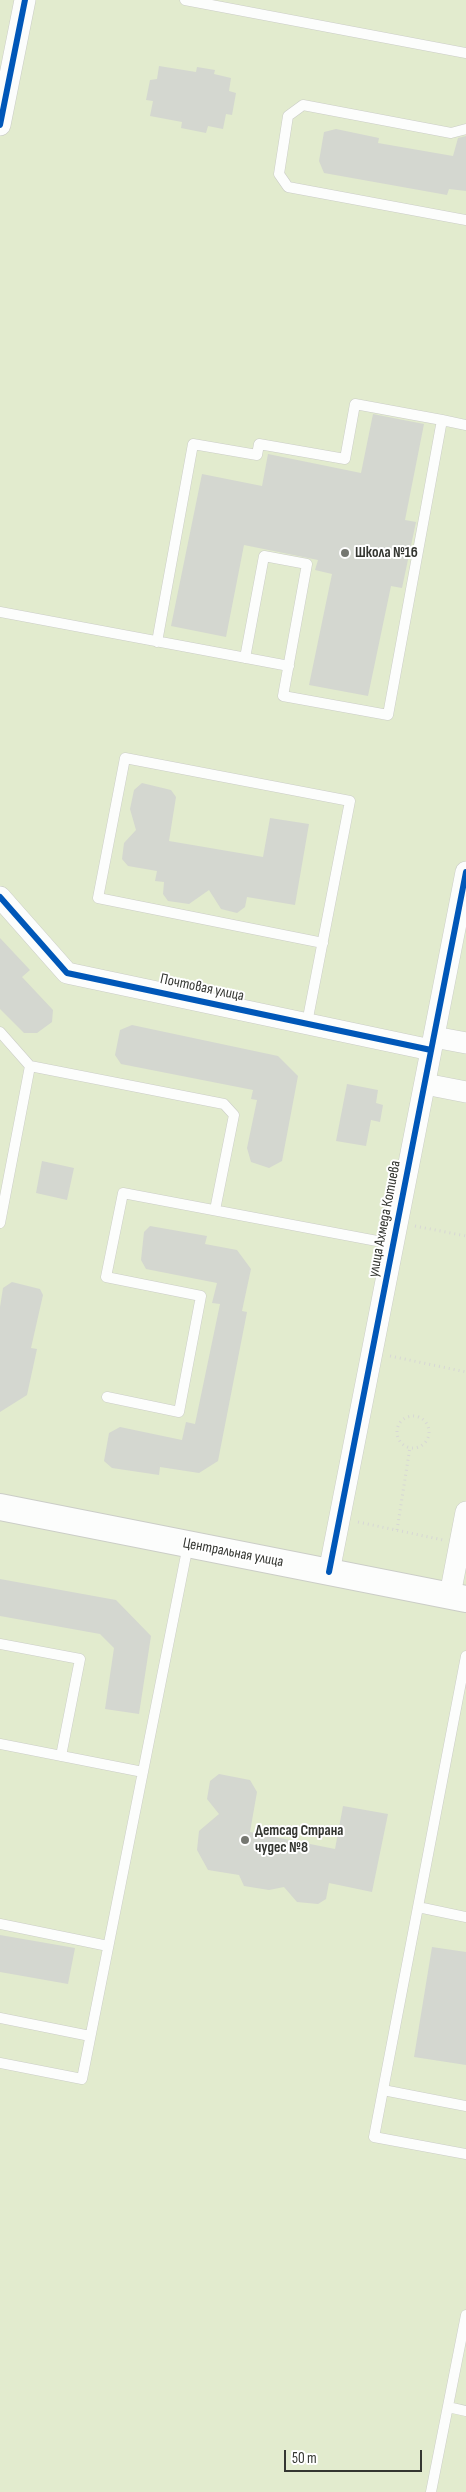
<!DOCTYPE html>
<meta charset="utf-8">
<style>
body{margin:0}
#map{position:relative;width:466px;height:2492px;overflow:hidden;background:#edf0e8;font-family:"Sofia Sans Condensed",sans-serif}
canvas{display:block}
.scale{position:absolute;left:284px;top:2450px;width:138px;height:22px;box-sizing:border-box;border:2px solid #343631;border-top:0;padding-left:6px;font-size:15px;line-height:18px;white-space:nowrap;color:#343631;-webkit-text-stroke:4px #fff;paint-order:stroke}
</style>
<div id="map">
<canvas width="466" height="2492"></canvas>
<div class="scale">50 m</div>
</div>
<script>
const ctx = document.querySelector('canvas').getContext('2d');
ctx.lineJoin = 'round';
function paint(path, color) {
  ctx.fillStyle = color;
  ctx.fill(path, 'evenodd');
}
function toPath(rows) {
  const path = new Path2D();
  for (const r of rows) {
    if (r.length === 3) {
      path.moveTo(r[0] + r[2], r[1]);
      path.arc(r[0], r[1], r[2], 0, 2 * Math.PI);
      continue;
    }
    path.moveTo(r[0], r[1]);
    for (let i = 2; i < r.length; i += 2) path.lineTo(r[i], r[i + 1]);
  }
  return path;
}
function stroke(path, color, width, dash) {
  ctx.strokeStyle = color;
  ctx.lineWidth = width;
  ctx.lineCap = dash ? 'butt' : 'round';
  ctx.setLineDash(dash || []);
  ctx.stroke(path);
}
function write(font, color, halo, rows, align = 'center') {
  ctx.font = font + ' "Sofia Sans Condensed",sans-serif';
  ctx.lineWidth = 4;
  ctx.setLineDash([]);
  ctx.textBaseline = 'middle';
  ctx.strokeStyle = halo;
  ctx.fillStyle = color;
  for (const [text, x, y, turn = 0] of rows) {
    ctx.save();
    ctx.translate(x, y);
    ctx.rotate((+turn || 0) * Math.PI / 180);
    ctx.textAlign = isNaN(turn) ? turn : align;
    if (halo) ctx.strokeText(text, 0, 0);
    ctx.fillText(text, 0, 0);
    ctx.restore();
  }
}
const green = toPath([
 [0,0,466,0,466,2492,0,2492]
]);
const building = toPath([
 [159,66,196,72,197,67,215,70,214,74,231,78,229,91,236,93,232,115,226,114,223,129,208,126,206,133,181,128,182,122,150,116,153,101,146,100,150,80,157,79],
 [336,129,379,138,378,143,453,156,458,138,466,136,466,191,449,189,447,195,324,173,319,161,324,132],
 [373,414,424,424,405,520,416,522,402,588,391,586,368,696,309,685,332,574,315,570,318,560,244,545,226,637,171,626,202,474,262,486,268,454,361,473],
 [142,783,171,790,176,797,169,841,263,857,270,818,309,824,295,905,247,897,245,907,237,913,221,909,209,890,189,904,168,901,163,894,164,882,155,881,157,871,128,866,122,859,124,843,136,830,130,809,134,790],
 [0,938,30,970,22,977,53,1010,52,1022,37,1033,24,1033,0,1009],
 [132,1025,278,1056,298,1076,282,1161,269,1168,251,1162,247,1148,257,1100,251,1099,253,1090,121,1064,115,1055,120,1030],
 [347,1084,378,1090,376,1103,383,1105,380,1122,371,1120,366,1146,336,1141],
 [42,1161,74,1168,67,1200,36,1193],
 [150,1226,207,1236,205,1244,237,1250,251,1269,242,1311,247,1312,218,1461,199,1473,160,1467,159,1475,112,1468,104,1461,109,1433,120,1427,182,1440,186,1422,195,1424,220,1304,212,1303,217,1283,146,1269,141,1260,144,1232],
 [12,1282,40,1289,43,1295,31,1348,37,1349,27,1395,0,1412,0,1307,3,1288],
 [0,1579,116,1600,151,1636,139,1714,105,1709,114,1648,100,1634,0,1616],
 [219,1774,250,1780,257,1792,250,1832,335,1849,343,1806,388,1814,372,1892,329,1883,326,1899,318,1904,297,1902,284,1887,269,1890,244,1886,239,1875,208,1870,197,1850,199,1831,219,1814,207,1799,210,1781],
 [0,1935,75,1948,68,1984,0,1972],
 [432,1947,466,1952,466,2065,414,2057]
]);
const path = toPath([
 [415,1226,466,1236],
 [390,1356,466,1372],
 [413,1432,16],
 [358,1522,443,1540],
 [397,1530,410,1447]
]);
const service = toPath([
 [185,0,466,53],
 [466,129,451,133,303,105,288,116,279,174,288,187,466,220],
 [442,420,466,425],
 [0,612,289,666],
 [157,642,193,444,257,455,259,444,345,459,355,404,442,420,388,715,283,696,307,564,264,556,245,658],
 [307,1023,350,801,125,758,98,898,323,943],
 [0,1032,30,1066,224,1104,234,1115,215,1210],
 [0,1223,30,1066],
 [107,1397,179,1412,201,1296,106,1277,123,1193,393,1244],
 [0,1644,80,1659,61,1756],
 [466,1656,374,2137,466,2154],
 [0,1744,143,1772],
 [418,1907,466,1917],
 [0,1924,108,1946],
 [0,2018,90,2036],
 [0,2063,82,2079,188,1545],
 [383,2090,466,2106],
 [448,2407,466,2411],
 [431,2492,466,2315]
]);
const minor = toPath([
 [0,125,25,0],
 [0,897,67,973,431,1050],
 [434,1037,466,1043],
 [425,1084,466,1092],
 [329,1572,466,872],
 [450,1595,466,1512]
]);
const tertiary = toPath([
 [0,1507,466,1599]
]);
const cycleway = toPath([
 [0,125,25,0],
 [0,897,67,973,431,1050],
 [329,1572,466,872]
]);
const markers = [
 [345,553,5,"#757771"],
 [245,1840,5,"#757771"]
];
const poiNames = [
 ["Школа №16",355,553],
 ["Детсад Страна",255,1831],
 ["чудес №8",255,1848]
];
const streetNames = [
 ["Почтовая улица",202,988,12],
 ["улица Ахмеда Котиева",385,1219,-79],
 ["Центральная улица",233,1553,11]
];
paint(green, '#e2ebce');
paint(building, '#d4d7d0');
stroke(service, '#cbcdc7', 11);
stroke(minor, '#cbcdc7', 22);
stroke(tertiary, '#cbcdc7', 28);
stroke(path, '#d7d7d5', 3, [1, 4]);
stroke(service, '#fcfdfc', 10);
stroke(minor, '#fcfdfc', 21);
stroke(tertiary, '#fcfdfc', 26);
stroke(cycleway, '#0057b8', 6);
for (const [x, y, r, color] of markers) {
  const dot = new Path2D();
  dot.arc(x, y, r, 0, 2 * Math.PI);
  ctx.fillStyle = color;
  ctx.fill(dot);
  stroke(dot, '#fff', 2);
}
write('bold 15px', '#343631', '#fff', poiNames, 'left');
write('15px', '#343631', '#fff', streetNames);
</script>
